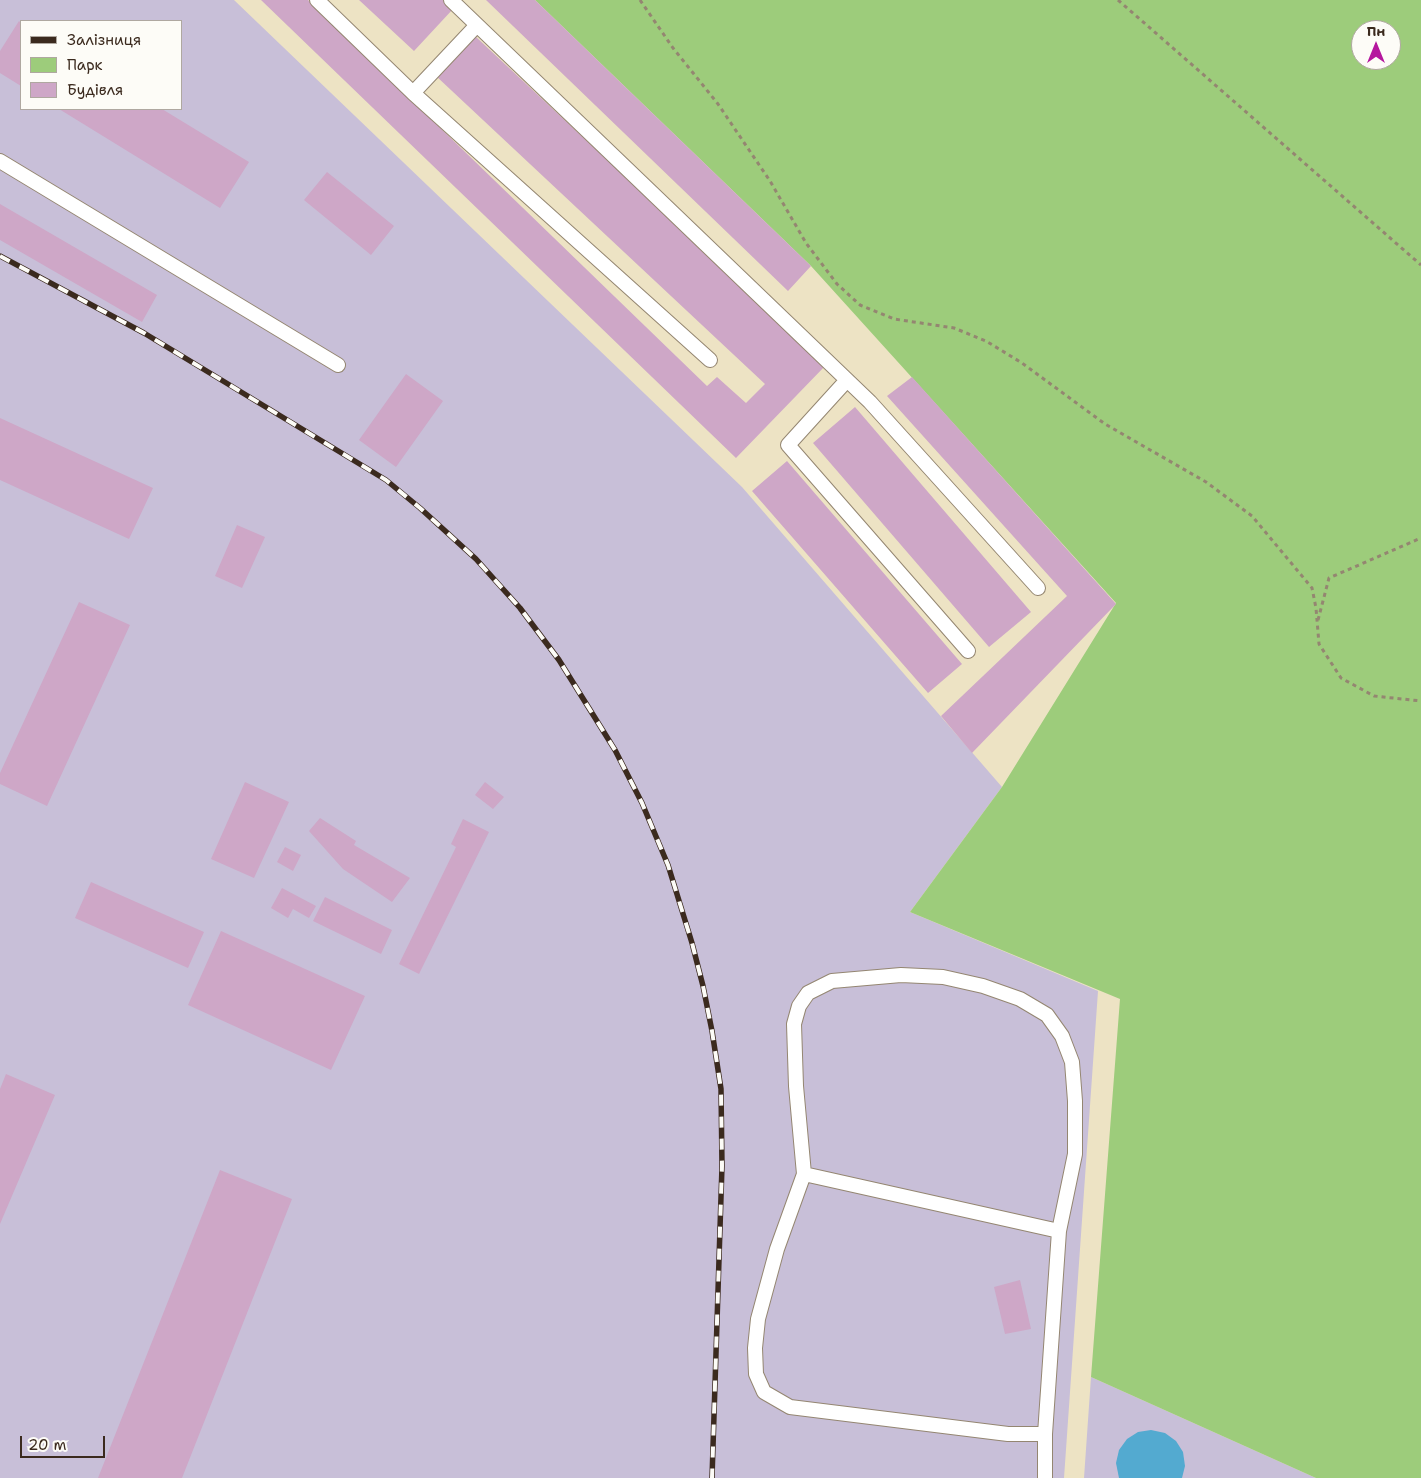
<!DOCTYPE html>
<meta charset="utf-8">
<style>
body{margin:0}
#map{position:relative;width:1421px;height:1478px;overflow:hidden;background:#ede3c4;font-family:"Shantell Sans",sans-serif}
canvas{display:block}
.legend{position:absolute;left:20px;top:20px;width:162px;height:90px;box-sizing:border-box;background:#fdfcf7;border:1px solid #afa8a0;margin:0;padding:6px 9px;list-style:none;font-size:15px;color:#3b2a1e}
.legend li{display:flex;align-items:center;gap:10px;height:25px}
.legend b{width:25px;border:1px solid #afa8a0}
.north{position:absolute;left:1351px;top:20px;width:50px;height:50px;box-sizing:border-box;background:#fdfcf7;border:1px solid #afa8a0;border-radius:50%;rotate:0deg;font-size:14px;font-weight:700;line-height:20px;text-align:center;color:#3b2a1e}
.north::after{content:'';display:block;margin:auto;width:18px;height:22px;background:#b5179e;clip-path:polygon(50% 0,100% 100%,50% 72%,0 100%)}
.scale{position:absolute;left:20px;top:1436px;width:85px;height:22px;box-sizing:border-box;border:2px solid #3b2a1e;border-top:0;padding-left:6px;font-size:15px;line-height:18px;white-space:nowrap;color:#3b2a1e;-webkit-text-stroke:4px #fdfcf7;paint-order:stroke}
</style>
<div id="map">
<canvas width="1421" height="1478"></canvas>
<ul class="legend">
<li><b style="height:6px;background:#3b2a1e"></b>Залізниця</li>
<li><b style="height:14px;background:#9dcc7b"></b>Парк</li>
<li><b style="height:14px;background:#cea7c7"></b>Будівля</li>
</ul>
<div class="north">Пн</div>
<div class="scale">20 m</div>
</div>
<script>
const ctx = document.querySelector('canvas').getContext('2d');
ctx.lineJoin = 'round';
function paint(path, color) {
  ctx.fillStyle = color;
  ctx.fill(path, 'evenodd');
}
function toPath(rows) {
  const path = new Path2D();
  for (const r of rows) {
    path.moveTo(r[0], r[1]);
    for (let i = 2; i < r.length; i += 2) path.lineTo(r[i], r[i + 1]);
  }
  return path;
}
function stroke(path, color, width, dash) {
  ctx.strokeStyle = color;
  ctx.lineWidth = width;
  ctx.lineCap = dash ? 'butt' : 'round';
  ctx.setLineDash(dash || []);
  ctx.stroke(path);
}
const industrial = toPath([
 [0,0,234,0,742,487,1002,787,910,912,1098,991,1064,1478,0,1478],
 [21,21,181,21,181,109,21,109],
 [1091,1377,1316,1478,1084,1478]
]);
const green = toPath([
 [535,0,1421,0,1421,1478,1316,1478,1091,1377,1120,999,910,912,1002,787,1116,603,811,266],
 [1361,30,1391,30,1391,60,1361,60]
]);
const water = toPath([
 [1151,1430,1165,1433,1176,1441,1183,1452,1185,1466,1182,1478,1119,1478,1116,1463,1119,1450,1127,1439,1138,1432]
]);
const building = toPath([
 [261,0,308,0,707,386,717,377,746,403,765,384,436,76,475,36,826,365,736,458],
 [359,0,443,0,453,9,414,51],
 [486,0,535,0,811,266,788,291],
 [19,21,21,23,21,86,0,73,0,51],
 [59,109,162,109,249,162,220,208],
 [327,172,394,226,371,255,304,200],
 [0,204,157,295,142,322,0,240],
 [406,374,443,401,396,467,359,440],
 [912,377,1116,604,972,753,941,716,1067,596,887,396],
 [855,407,1031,612,989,647,813,443],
 [0,418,153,488,129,539,0,480],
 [787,461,962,664,928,693,752,491],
 [237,525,265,537,242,588,215,576],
 [79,602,130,625,47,806,0,784,0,773],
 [245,782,289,802,254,878,211,859],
 [485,782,504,797,493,809,475,795],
 [320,818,356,841,354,845,410,878,392,902,343,869,309,831],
 [463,819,489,832,419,974,399,964,456,847,451,844],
 [285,847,301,855,293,871,277,862],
 [91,882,204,932,188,968,75,918],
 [282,888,316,906,309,918,293,909,288,918,271,908],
 [325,897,392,930,381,954,313,921],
 [221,931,365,996,331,1070,188,1005],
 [6,1074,55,1095,0,1224,0,1089],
 [220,1170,292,1199,182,1478,98,1478],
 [1020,1280,1031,1329,1005,1334,994,1287]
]);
const path = toPath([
 [640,0,673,48,718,104,770,181,806,243,837,284,860,305,894,319,954,328,986,341,1022,363,1105,424,1206,482,1252,516,1312,588,1316,608,1319,644,1341,678,1374,696,1421,701],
 [1118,0,1421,265],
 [1318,620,1329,578,1421,538]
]);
const lane = toPath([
 [317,0,413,93,710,360],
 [451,0,870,402,1038,588],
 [413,93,477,25],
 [0,161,338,365],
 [847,380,788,445,968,651],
 [804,1174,1059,1231],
 [1045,1434,1008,1434,790,1407,764,1392,756,1374,755,1348,758,1319,777,1249,804,1174,796,1086,794,1024,799,1006,808,993,832,981,901,975,943,977,983,986,1020,999,1047,1015,1062,1036,1072,1062,1075,1101,1075,1154,1059,1231,1045,1434,1045,1478]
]);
const rail = toPath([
 [0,256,144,333,386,480,420,508,476,559,520,608,559,660,615,750,642,803,668,865,692,943,703,986,712,1031,721,1089,722,1166,712,1478]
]);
paint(industrial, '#c8bfd8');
paint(green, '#9dcc7b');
paint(water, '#53aad0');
paint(building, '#cea7c7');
stroke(lane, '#948671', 16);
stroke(path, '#948671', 3, [4, 4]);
stroke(lane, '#fff', 14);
stroke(rail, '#3b2a1e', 5.5);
stroke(rail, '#fdfcf7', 4, [11]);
</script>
